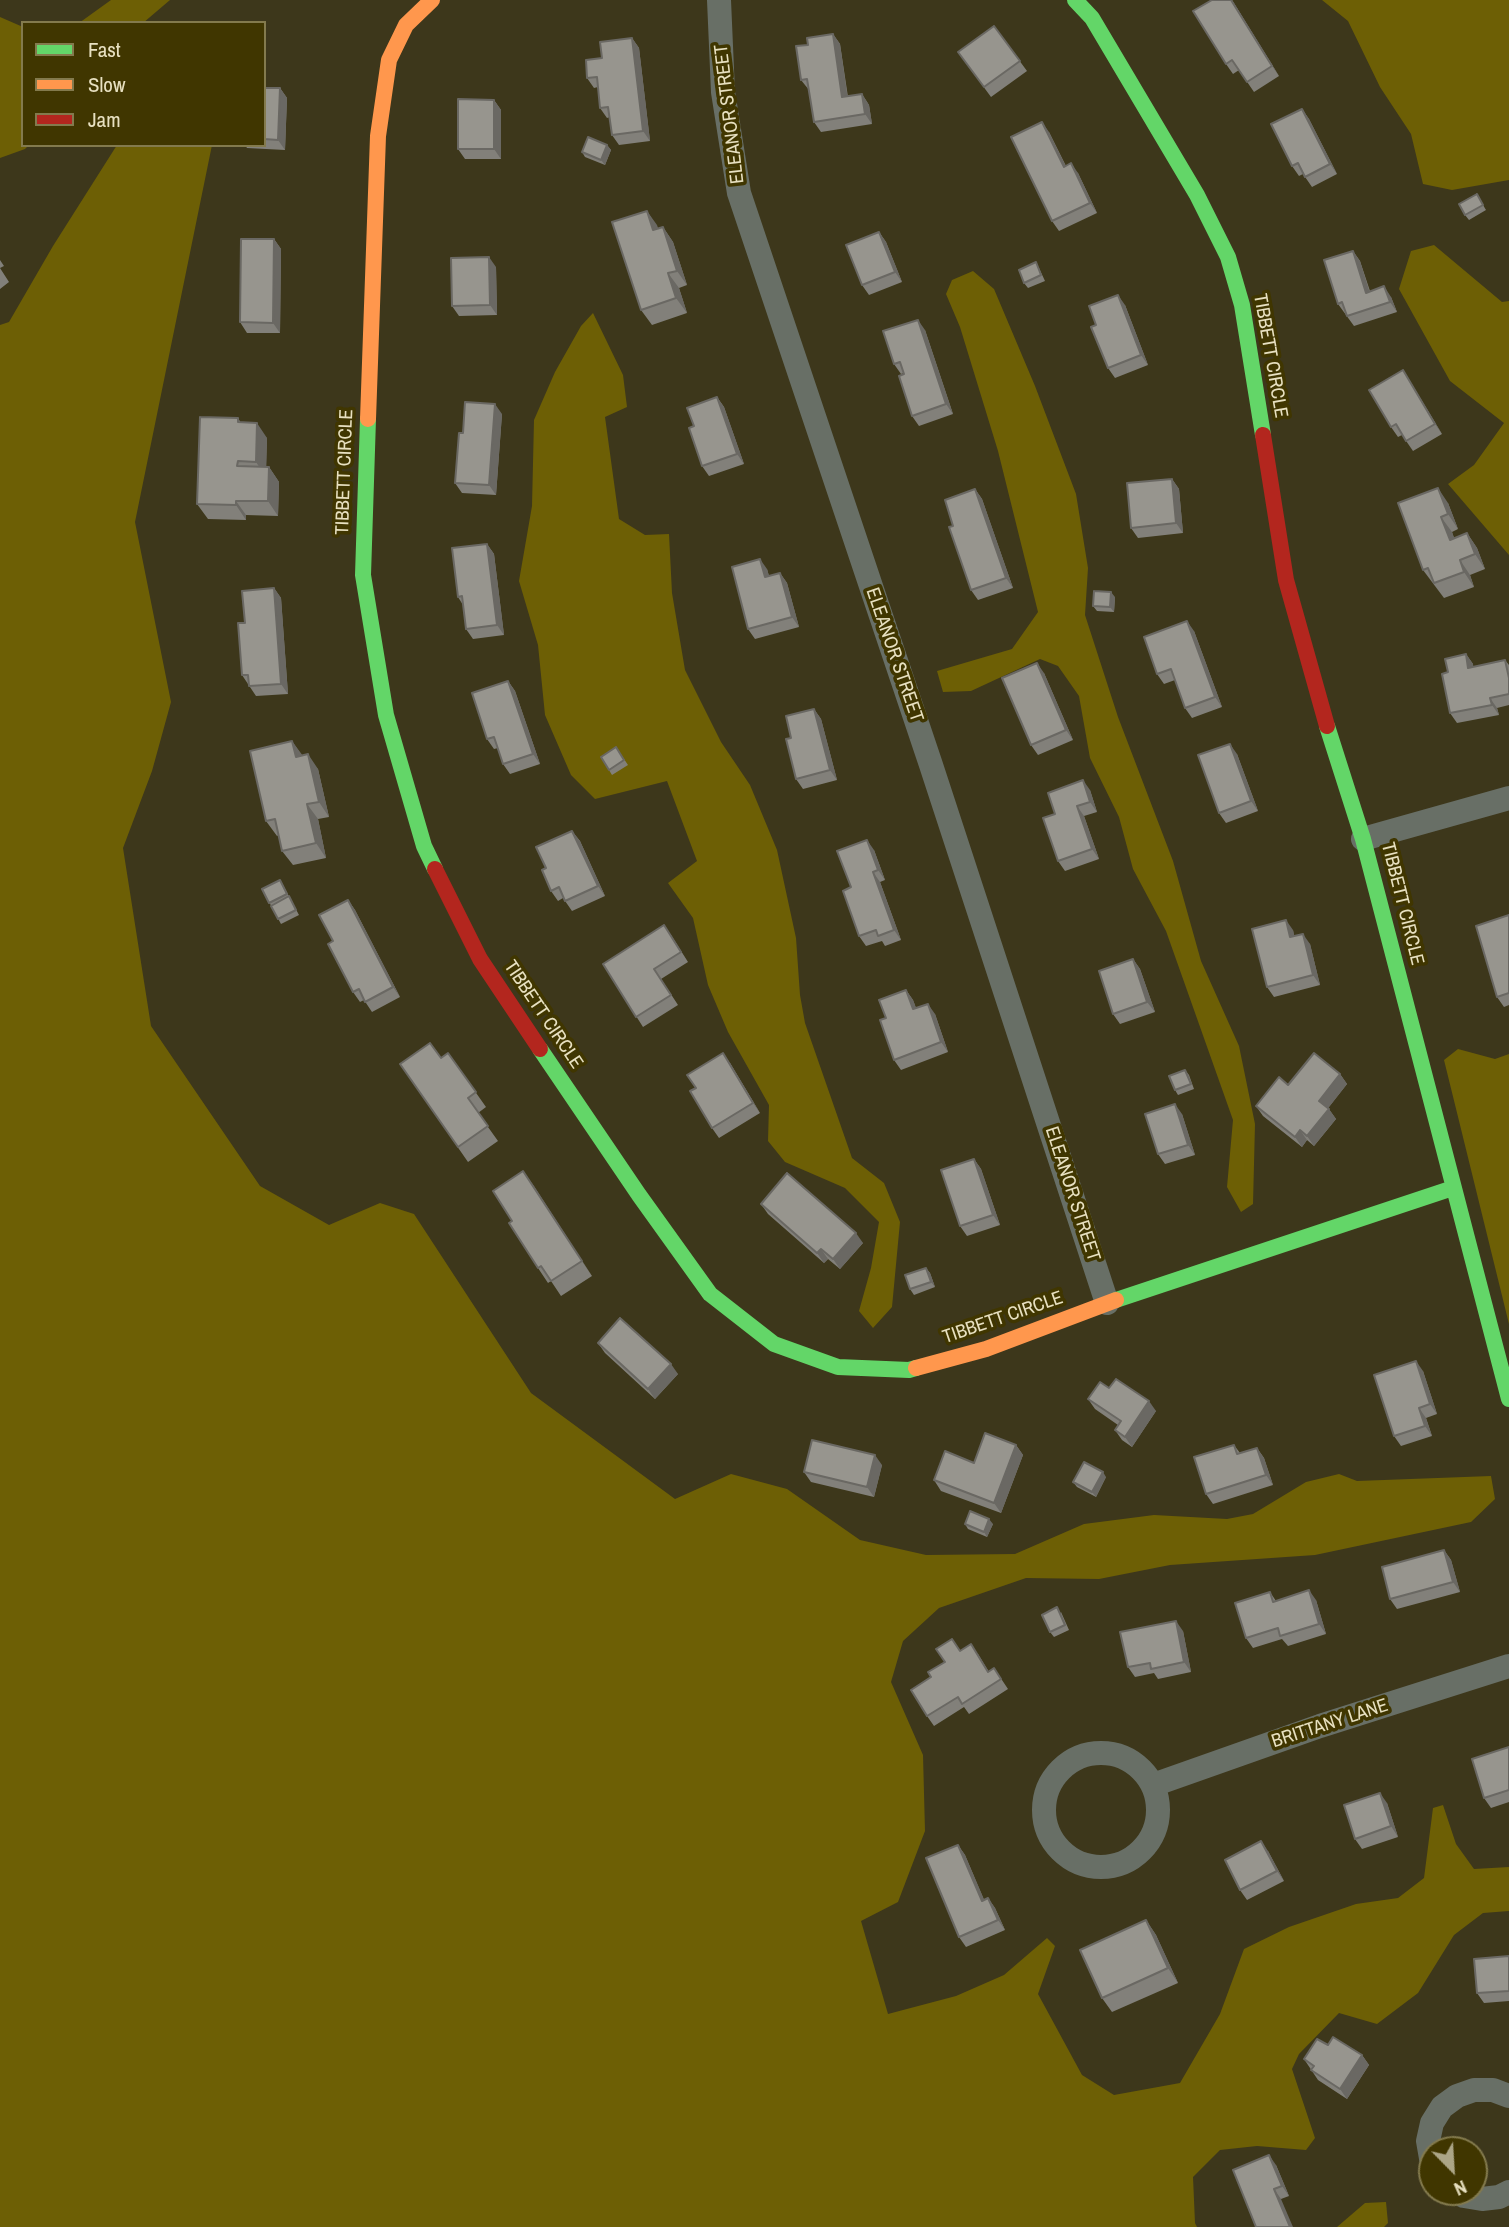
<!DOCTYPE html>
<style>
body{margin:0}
#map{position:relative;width:1509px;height:2227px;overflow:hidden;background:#3d371b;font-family:"Archivo Narrow",sans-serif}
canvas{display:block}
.legend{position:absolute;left:21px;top:21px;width:245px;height:126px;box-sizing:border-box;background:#403600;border:2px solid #837a4d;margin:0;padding:9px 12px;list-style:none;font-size:21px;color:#e8e1c1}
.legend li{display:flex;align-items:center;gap:14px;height:35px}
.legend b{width:35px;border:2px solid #837a4d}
.north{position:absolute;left:1418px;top:2136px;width:70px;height:70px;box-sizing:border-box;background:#403600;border:2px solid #837a4d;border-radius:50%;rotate:156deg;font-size:19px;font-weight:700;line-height:28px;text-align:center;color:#e8e1c1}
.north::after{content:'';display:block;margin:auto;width:24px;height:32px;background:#aca687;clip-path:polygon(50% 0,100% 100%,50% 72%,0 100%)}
</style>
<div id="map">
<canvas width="1509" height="2227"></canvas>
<ul class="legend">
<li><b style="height:9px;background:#63d668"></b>Fast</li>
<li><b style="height:9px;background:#ff974d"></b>Slow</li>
<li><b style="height:9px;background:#b3261e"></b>Jam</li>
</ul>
<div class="north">N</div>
</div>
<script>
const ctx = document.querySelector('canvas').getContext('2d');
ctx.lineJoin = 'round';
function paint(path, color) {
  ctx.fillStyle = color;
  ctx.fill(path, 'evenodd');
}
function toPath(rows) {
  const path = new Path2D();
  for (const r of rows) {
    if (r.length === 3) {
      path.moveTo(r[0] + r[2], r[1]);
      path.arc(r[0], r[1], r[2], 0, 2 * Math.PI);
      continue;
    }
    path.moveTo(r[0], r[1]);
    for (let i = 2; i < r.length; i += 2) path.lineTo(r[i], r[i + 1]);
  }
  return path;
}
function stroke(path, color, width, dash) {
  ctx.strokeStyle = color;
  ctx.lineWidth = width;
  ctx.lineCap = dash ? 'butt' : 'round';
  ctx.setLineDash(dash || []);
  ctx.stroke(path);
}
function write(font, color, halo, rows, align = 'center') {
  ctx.font = font + ' "Archivo Narrow",sans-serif';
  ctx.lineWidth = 7;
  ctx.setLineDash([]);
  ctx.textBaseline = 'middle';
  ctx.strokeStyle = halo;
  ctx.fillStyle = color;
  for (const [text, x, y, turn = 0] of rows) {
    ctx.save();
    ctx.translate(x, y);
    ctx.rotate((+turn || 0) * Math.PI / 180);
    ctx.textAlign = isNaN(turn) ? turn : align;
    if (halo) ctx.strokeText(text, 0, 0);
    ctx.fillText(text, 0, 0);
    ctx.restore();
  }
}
const green = toPath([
 [111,0,170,0,143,23,79,23],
 [1322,0,1509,0,1509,180,1452,190,1423,184,1411,134,1380,87,1348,21],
 [0,17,23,27,23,145,29,145,25,149,0,158],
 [117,145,212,145,135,522,171,702,152,771,123,848,151,1026,260,1186,329,1225,380,1203,414,1214,531,1393,675,1499,731,1474,787,1489,860,1540,926,1555,1015,1554,1084,1524,1154,1515,1227,1519,1253,1514,1306,1482,1339,1474,1357,1481,1491,1476,1495,1499,1471,1522,1315,1555,1170,1565,1099,1579,1026,1578,939,1608,903,1641,891,1682,923,1755,925,1831,898,1902,861,1921,888,2014,956,1996,1004,1975,1047,1938,1055,1946,1038,1994,1082,2075,1114,2095,1180,2083,1220,2014,1244,1949,1289,1927,1356,1904,1398,1898,1424,1878,1433,1808,1443,1805,1456,1844,1474,1869,1509,1867,1509,1911,1483,1913,1454,1935,1418,1993,1377,2024,1339,2013,1299,2054,1292,2069,1315,2138,1306,2150,1257,2146,1220,2150,1193,2177,1195,2223,1197,2227,0,2227,0,325,9,322,53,246],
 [1434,245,1502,302,1509,301,1509,555,1448,484,1474,465,1504,423,1450,381,1399,289,1411,251],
 [973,271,994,289,1035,386,1076,494,1088,568,1085,615,1118,717,1173,861,1201,961,1239,1046,1255,1124,1253,1204,1241,1212,1227,1187,1233,1120,1166,931,1133,869,1119,817,1090,758,1079,696,1058,666,1040,659,971,691,943,692,937,671,1012,649,1038,612,998,451,960,327,946,294,952,280],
 [593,313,623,375,627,407,605,417,619,519,645,535,669,534,672,593,685,670,721,742,750,785,777,850,796,938,800,995,805,1023,852,1158,884,1183,900,1222,892,1307,873,1328,859,1311,871,1268,879,1222,845,1188,785,1162,768,1141,769,1105,728,1032,708,985,693,918,668,883,697,861,667,781,595,799,571,775,545,715,538,645,519,581,532,506,534,420,555,372,581,326],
 [1458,1049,1495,1059,1509,1054,1509,1324,1444,1060],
 [1386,2202,1388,2223,1384,2227,1337,2227,1365,2203]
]);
const street = toPath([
 [719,0,723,92,739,193,931,765,1107,1303],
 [1363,839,1509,798],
 [1101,1810,57],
 [1153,1785,1320,1726,1509,1666],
 [1432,2164,1428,2141,1432,2123,1442,2107,1457,2096,1474,2090,1493,2090,1509,2096],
 [1457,2192,1464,2196,1482,2199,1499,2197,1509,2192]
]);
const fast = toPath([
 [1075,0,1092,18,1197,195,1228,257,1242,305,1263,435],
 [368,419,363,575,386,715,424,846,435,869],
 [1327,726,1363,839,1509,1399],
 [540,1049,639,1195,710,1294,774,1344,838,1367,909,1370,916,1368],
 [1116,1300,1453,1188]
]);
const slow = toPath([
 [368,419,378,136,389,60,406,25,432,0],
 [916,1368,986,1349,1116,1300]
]);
const jam = toPath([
 [1263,435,1286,580,1327,726],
 [435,869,480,959,540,1049]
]);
const wall = toPath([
 [1232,0,1279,76,1254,92,1239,70,1233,74,1226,64],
 [994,26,1027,71,991,97,958,52],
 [833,34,840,44,848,97,862,94,869,105,872,124,821,132,814,122,809,90,801,80,808,45],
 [632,38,639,48,650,141,619,145,612,135,610,117,607,118,600,108,598,87,594,88,587,78,602,58],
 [264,88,280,88,287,98,285,150,247,148,245,145,264,145],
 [494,100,501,110,501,159,465,159,458,149],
 [1302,109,1309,119,1337,174,1312,187,1303,174,1299,176,1292,166],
 [1049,132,1066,166,1078,173,1097,213,1059,231,1052,221],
 [607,145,611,150,605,165,585,157,582,152],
 [1480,200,1486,210,1469,220,1465,215],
 [647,211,658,229,663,227,673,242,687,285,679,288,687,313,652,325,641,310],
 [879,232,886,242,902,282,869,295,862,285],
 [274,239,281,249,280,333,247,333,240,322],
 [1353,251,1360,261,1370,291,1391,297,1397,312,1354,326,1338,304],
 [0,260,4,266,0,268,9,282,0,289],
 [496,267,497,315,459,316,452,306],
 [1039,268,1045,281,1028,288,1024,283],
 [1125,305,1148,365,1115,378,1108,368,1096,325],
 [925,330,953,414,919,426,912,416,904,373,901,374,894,364],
 [1403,370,1442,434,1413,451,1402,435,1398,437,1391,427],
 [717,397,724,407,744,464,709,476,702,466,694,426],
 [502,414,496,495,462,493,455,483,463,433],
 [238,418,241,423,267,438,266,467,269,467,279,482,278,516,246,515,246,520,208,519,197,504],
 [1172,479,1179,489,1183,533,1138,538,1131,528],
 [975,489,982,499,1013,588,978,600,971,590,953,526],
 [1398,503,1448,503,1458,529,1452,532,1454,538,1467,533,1477,548,1485,569,1470,575,1474,587,1444,598,1423,570],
 [487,544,494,554,504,635,473,639,466,629,463,605,458,597],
 [767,569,769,576,780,573,787,583,799,627,755,639,748,629],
 [274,588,281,598,288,694,256,696,242,675,245,623],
 [1115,597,1114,612,1097,611,1093,606],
 [1194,631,1222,707,1192,718,1185,708,1175,680,1164,684,1157,674],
 [1466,654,1473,664,1473,667,1505,660,1509,665,1509,705,1497,708,1499,715,1457,723,1450,713,1448,672],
 [1044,673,1073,740,1038,755,1031,745],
 [508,681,515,691,540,764,510,774,503,764,498,748,494,749,487,739],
 [814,709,821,719,837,780,803,789,796,779,791,738],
 [292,741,302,756,318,769,329,817,318,819,326,858,293,865,282,851,279,835,277,836,266,821],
 [616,747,628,765,612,775,601,757],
 [1237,754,1258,811,1226,823,1219,813],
 [1090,790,1097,812,1084,816,1099,859,1065,871,1058,861,1055,814],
 [572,831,580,841,605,896,572,911,563,898,558,901,551,891,546,868],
 [874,850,885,880,880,882,901,940,885,946,882,941,866,946,859,936,851,887],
 [283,885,299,915,281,924,262,889],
 [348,900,355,910,400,997,372,1012,364,1000,360,1002,353,992,333,941],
 [1509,915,1509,1005,1504,1007,1497,997],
 [1293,930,1294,936,1310,944,1320,985,1274,997,1267,987],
 [671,935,688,962,661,979,678,1005,643,1027,603,964],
 [1133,959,1140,969,1155,1012,1120,1024,1113,1014],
 [906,990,913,1000,916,1008,935,1014,948,1052,901,1070,894,1060,886,1018],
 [448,1053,486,1107,478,1113,498,1141,468,1162,400,1064,441,1058],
 [730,1063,760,1113,719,1138,712,1128,696,1088],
 [1185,1070,1189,1075,1194,1089,1178,1095,1175,1090],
 [1340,1074,1347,1084,1328,1108,1336,1119,1314,1146,1307,1140,1302,1147,1263,1116,1256,1106,1288,1085],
 [1182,1114,1195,1155,1165,1164,1158,1154],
 [974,1159,981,1169,1000,1225,967,1236,960,1226],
 [523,1171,592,1276,561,1296,551,1281,548,1283,538,1268,512,1221],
 [761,1204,863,1243,840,1269,828,1259,824,1263,768,1214],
 [926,1268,930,1273,935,1287,914,1295,910,1289],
 [598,1343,678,1374,655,1399,605,1353],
 [1423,1371,1437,1414,1426,1418,1432,1436,1401,1446,1394,1436],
 [1109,1388,1156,1411,1132,1447,1122,1440,1115,1430,1118,1425,1095,1409,1088,1399],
 [1016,1445,1023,1455,1001,1513,941,1491,934,1480],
 [1234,1445,1240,1453,1257,1448,1264,1458,1273,1485,1213,1504,1206,1494],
 [882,1465,874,1497,811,1482,804,1472],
 [1106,1477,1096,1497,1077,1487,1073,1482],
 [965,1524,993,1524,987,1537,968,1529],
 [1444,1550,1451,1560,1460,1592,1397,1609,1390,1599],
 [1270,1592,1276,1601,1316,1600,1326,1634,1288,1646,1282,1639,1253,1648,1246,1638],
 [1061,1612,1069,1630,1054,1637,1050,1632],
 [1183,1631,1191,1672,1158,1679,1154,1673,1135,1677,1128,1667],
 [961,1651,978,1654,989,1672,994,1668,1008,1689,969,1714,964,1707,934,1726,927,1716,931,1677,945,1662],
 [1509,1747,1509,1802,1491,1808,1484,1798],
 [1387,1803,1398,1837,1362,1849,1355,1839],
 [958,1845,965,1855,984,1900,988,1898,995,1908,1005,1930,966,1947,959,1937],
 [1268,1851,1284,1881,1247,1900,1240,1890],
 [1146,1920,1156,1935,1178,1983,1112,2012,1102,1998],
 [1509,1956,1509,2001,1484,2003,1477,1993],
 [1328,2045,1362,2055,1369,2065,1347,2099,1318,2080,1304,2059],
 [1276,2165,1289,2196,1281,2199,1256,2227]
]);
const shadedWall = toPath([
 [1231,0,1232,0,1279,76,1272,66],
 [833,34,840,44,849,107,842,97],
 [632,38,639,48,650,141,643,131],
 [280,88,287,98,285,150,278,140],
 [862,94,869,105,872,124,865,114],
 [494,100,501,110,501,159,494,149],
 [1302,109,1309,119,1337,174,1330,164],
 [1042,122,1049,132,1071,177,1064,167],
 [607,145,611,150,605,165,601,160],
 [1071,163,1078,173,1097,213,1090,203],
 [647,211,657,225,664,245,653,230],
 [663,227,673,242,687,285,677,271],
 [879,232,886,242,902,282,895,272],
 [274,239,281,249,280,333,273,323],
 [1353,251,1360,261,1373,303,1366,293],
 [489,257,496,267,497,315,490,305],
 [668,273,679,288,687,313,676,298],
 [1384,286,1391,297,1397,312,1390,302],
 [1118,295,1125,305,1148,365,1141,355],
 [918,320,925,330,953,414,946,404],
 [1403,370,1410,381,1442,434,1435,424],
 [717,397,724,407,744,464,737,454],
 [495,404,502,414,496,495,489,485],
 [257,423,267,438,266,477,256,462],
 [269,467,279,482,278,516,268,501],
 [1172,479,1179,489,1183,533,1176,523],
 [1438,488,1448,503,1458,529,1448,514],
 [975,489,982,499,1013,588,1006,578],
 [236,501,246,515,246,520,236,505],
 [1441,517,1452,532,1460,555,1450,540],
 [1467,533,1477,548,1485,569,1475,554],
 [487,544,494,554,504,635,497,625],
 [760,559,767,569,772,587,765,577],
 [1460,560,1470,575,1474,587,1464,572],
 [780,573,787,583,799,627,792,617],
 [274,588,281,598,288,694,281,684],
 [1111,592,1115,597,1114,612,1110,607],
 [1187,621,1194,631,1222,707,1215,697],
 [1466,654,1473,664,1475,678,1468,668],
 [1037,663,1044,673,1073,740,1066,730],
 [508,681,515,691,540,764,533,754],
 [1490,698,1497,708,1499,715,1492,705],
 [814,709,821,719,837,780,830,770],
 [292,741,303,756,296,757],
 [1230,744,1237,754,1258,811,1251,801],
 [308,754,318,769,329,817,319,802],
 [1083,780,1090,790,1097,812,1090,802],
 [307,804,318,819,326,858,316,843],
 [1077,806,1084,816,1099,859,1092,849],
 [572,831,580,841,605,896,598,886],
 [867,840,874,850,885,880,878,870],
 [873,872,880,882,901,940,894,930],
 [348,900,355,910,400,997,393,987],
 [1286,920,1293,930,1297,947,1290,937],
 [1303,934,1310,944,1320,985,1313,975],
 [1133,959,1140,969,1155,1012,1147,1002],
 [906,990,913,1000,920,1019,913,1009],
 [928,1004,935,1014,948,1052,941,1042],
 [723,1053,730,1063,760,1113,753,1103],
 [1340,1074,1347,1084,1326,1111,1319,1101],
 [1175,1104,1182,1114,1195,1155,1188,1145],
 [1329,1109,1336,1119,1314,1146,1307,1136],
 [1300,1130,1307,1140,1302,1147,1295,1137],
 [974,1159,981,1169,1000,1225,993,1215],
 [523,1171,534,1186,592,1276,582,1261],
 [856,1233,863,1243,840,1269,833,1259],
 [821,1249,828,1259,824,1263,817,1253],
 [926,1268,930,1273,935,1287,931,1282],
 [1416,1361,1423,1371,1437,1414,1430,1404],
 [671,1364,678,1374,655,1399,648,1389],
 [1149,1401,1156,1411,1132,1447,1125,1437],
 [1419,1408,1426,1418,1432,1436,1425,1426],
 [1016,1445,1023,1455,1001,1513,994,1503],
 [1257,1448,1264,1458,1273,1485,1266,1475],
 [875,1455,882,1465,874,1497,867,1487],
 [1103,1472,1106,1477,1096,1497,1092,1492],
 [989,1519,993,1524,987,1537,984,1532],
 [1444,1550,1451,1560,1460,1592,1453,1582],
 [1309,1590,1316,1600,1326,1634,1319,1624],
 [1176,1621,1183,1631,1191,1672,1184,1662],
 [1380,1793,1387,1803,1398,1837,1391,1826],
 [1261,1841,1268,1851,1284,1881,1277,1871],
 [958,1845,965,1855,989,1911,982,1901],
 [988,1898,995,1908,1005,1930,998,1920],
 [1146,1920,1156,1935,1178,1983,1168,1968],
 [1362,2055,1369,2065,1347,2099,1340,2089],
 [1269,2155,1276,2165,1289,2196,1282,2186],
 [1274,2189,1281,2199,1293,2227,1290,2227]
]);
const building = toPath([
 [1212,0,1231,0,1272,66,1247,82,1232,60,1226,64,1193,11,1212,0],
 [994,26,1020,61,984,87,958,52,994,26],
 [833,34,842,97,862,94,865,114,814,122,807,79,801,80,796,46,808,45,807,38,833,34],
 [632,38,643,131,612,135,608,107,600,108,597,77,587,78,586,60,602,58,600,42,632,38],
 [264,88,280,88,278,140,264,139,264,88],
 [458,99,494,100,494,149,458,149,458,99],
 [1302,109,1330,164,1305,177,1298,163,1292,166,1271,124,1302,109],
 [1042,122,1064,167,1071,163,1090,203,1052,221,1011,137,1042,122],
 [588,137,607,145,601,160,582,152,588,137],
 [1477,194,1483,205,1465,215,1459,204,1477,194],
 [647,211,653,230,663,227,677,271,668,273,676,298,641,310,612,222,647,211],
 [879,232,895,272,862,285,846,245,879,232],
 [241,239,274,239,273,323,240,322,241,239],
 [1353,251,1366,293,1384,286,1390,302,1347,316,1342,302,1338,304,1324,260,1353,251],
 [489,257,490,305,452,306,451,258,489,257],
 [1036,262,1041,275,1024,283,1019,270,1036,262],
 [1118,295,1141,355,1108,368,1091,327,1096,325,1089,306,1118,295],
 [918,320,946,404,912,416,899,376,904,374,900,362,894,364,883,331,918,320],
 [1403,370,1435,424,1406,441,1396,424,1391,427,1369,390,1403,370],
 [717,397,737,454,702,466,689,428,694,426,687,408,717,397],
 [465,402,495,404,489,485,455,483,459,433,463,433,465,402],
 [200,417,238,418,238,422,257,423,256,462,238,461,237,466,269,467,268,501,236,501,236,505,197,504,200,417],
 [1172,479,1176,523,1131,528,1127,483,1172,479],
 [1438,488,1448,514,1441,517,1450,540,1467,533,1475,554,1460,560,1464,572,1434,583,1428,568,1423,570,1398,503,1438,488],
 [975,489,1006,578,971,590,949,527,953,526,945,500,975,489],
 [487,544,497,625,466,629,462,596,458,597,452,548,487,544],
 [760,559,765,577,780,573,792,617,748,629,732,567,760,559],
 [274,588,281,684,249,686,248,675,242,675,238,623,245,623,242,591,274,588],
 [1094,591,1111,592,1110,607,1093,606,1094,591],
 [1187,621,1215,697,1185,708,1171,669,1157,674,1144,637,1187,621],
 [1466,654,1468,668,1505,660,1509,678,1509,694,1490,698,1492,705,1450,713,1442,674,1448,672,1445,659,1466,654],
 [1037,663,1066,730,1031,745,1002,678,1037,663],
 [508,681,533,754,503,764,494,737,487,739,472,693,508,681],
 [814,709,830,770,796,779,786,739,791,738,786,716,814,709],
 [292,741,296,757,308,754,319,802,307,804,316,843,282,851,275,819,266,821,250,751,292,741],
 [1230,744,1251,801,1219,813,1198,755,1230,744],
 [616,747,624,760,609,770,601,757,616,747],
 [1083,780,1090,802,1077,806,1092,849,1058,861,1043,818,1055,814,1048,793,1083,780],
 [572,831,598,886,565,901,559,887,551,891,542,870,546,868,536,847,572,831],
 [867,840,878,870,873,872,894,930,878,936,876,930,859,936,843,891,851,887,837,851,867,840],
 [280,880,287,894,269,903,262,889,280,880],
 [289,896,296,910,278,919,271,906,289,896],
 [348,900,393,987,365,1002,359,989,353,992,328,944,333,941,319,915,348,900],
 [1509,915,1509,993,1497,997,1476,926,1509,915],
 [1286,920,1290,937,1303,934,1313,975,1267,987,1252,929,1286,920],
 [664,925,681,952,654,969,671,995,636,1017,603,964,664,925],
 [1133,959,1147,1002,1113,1014,1099,971,1133,959],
 [906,990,913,1009,928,1004,941,1042,894,1060,880,1020,886,1018,879,1000,906,990],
 [430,1043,441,1058,448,1053,476,1092,468,1098,488,1126,458,1147,400,1064,430,1043],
 [723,1053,753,1103,712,1128,690,1091,696,1088,687,1075,723,1053],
 [1314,1053,1340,1074,1319,1101,1329,1109,1307,1136,1300,1130,1295,1137,1256,1106,1279,1077,1288,1085,1314,1053],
 [1185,1070,1191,1084,1175,1090,1169,1076,1185,1070],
 [1175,1104,1188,1145,1158,1154,1145,1114,1175,1104],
 [974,1159,993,1215,960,1226,941,1170,974,1159],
 [523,1171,582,1261,551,1281,541,1266,538,1268,509,1223,512,1221,493,1191,523,1171],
 [787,1173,856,1233,833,1259,821,1249,817,1253,761,1204,787,1173],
 [926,1268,931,1282,910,1289,905,1275,926,1268],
 [620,1318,671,1364,648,1389,598,1343,620,1318],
 [1416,1361,1430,1404,1419,1408,1425,1426,1394,1436,1374,1375,1416,1361],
 [1116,1379,1149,1401,1125,1437,1115,1430,1121,1421,1088,1399,1100,1382,1109,1388,1116,1379],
 [985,1433,1016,1445,994,1503,934,1480,945,1451,974,1463,985,1433],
 [812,1440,875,1455,867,1487,804,1472,812,1440],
 [1234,1445,1237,1454,1257,1448,1266,1475,1206,1494,1194,1457,1234,1445],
 [1084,1462,1103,1472,1092,1492,1073,1482,1084,1462],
 [970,1511,989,1519,984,1532,965,1524,970,1511],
 [1444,1550,1453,1582,1390,1599,1382,1567,1444,1550],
 [1309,1590,1319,1624,1280,1636,1278,1628,1246,1638,1235,1603,1270,1592,1273,1602,1309,1590],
 [1057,1607,1065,1625,1050,1632,1042,1615,1057,1607],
 [1176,1621,1184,1662,1151,1669,1150,1663,1128,1667,1120,1632,1176,1621],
 [952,1639,960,1651,971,1644,988,1672,994,1668,1001,1679,962,1704,958,1697,927,1716,911,1690,931,1677,928,1672,945,1662,936,1649,952,1639],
 [1509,1747,1509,1790,1484,1798,1472,1759,1509,1747],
 [1380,1793,1391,1826,1355,1839,1344,1805,1380,1793],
 [1261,1841,1277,1871,1240,1890,1225,1860,1261,1841],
 [958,1845,982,1901,988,1898,998,1920,959,1937,926,1858,958,1845],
 [1146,1920,1168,1968,1102,1998,1080,1950,1146,1920],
 [1509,1956,1509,1991,1477,1993,1474,1959,1509,1956],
 [1333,2037,1362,2055,1340,2089,1311,2070,1314,2066,1304,2059,1317,2039,1328,2045,1333,2037],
 [1269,2155,1282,2186,1274,2189,1290,2227,1256,2227,1233,2170,1269,2155]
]);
const streetNames = [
 ["ELEANOR STREET",730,114,-97],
 ["TIBBETT CIRCLE",1270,356,80],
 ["TIBBETT CIRCLE",345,472,-88],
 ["ELEANOR STREET",894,655,71],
 ["TIBBETT CIRCLE",1402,904,76],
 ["TIBBETT CIRCLE",543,1015,56],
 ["ELEANOR STREET",1072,1194,72],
 ["TIBBETT CIRCLE",1003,1318,-19],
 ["BRITTANY LANE",1330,1724,-18]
];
paint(green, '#6d5f05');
stroke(street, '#686f66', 24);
stroke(fast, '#63d668', 16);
stroke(slow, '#ff974d', 16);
stroke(jam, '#b3261e', 16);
paint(wall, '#82807a');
paint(shadedWall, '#6a6863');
paint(building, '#97958e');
stroke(building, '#6a6863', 2);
write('19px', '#e8e1c1', '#403600', streetNames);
</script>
